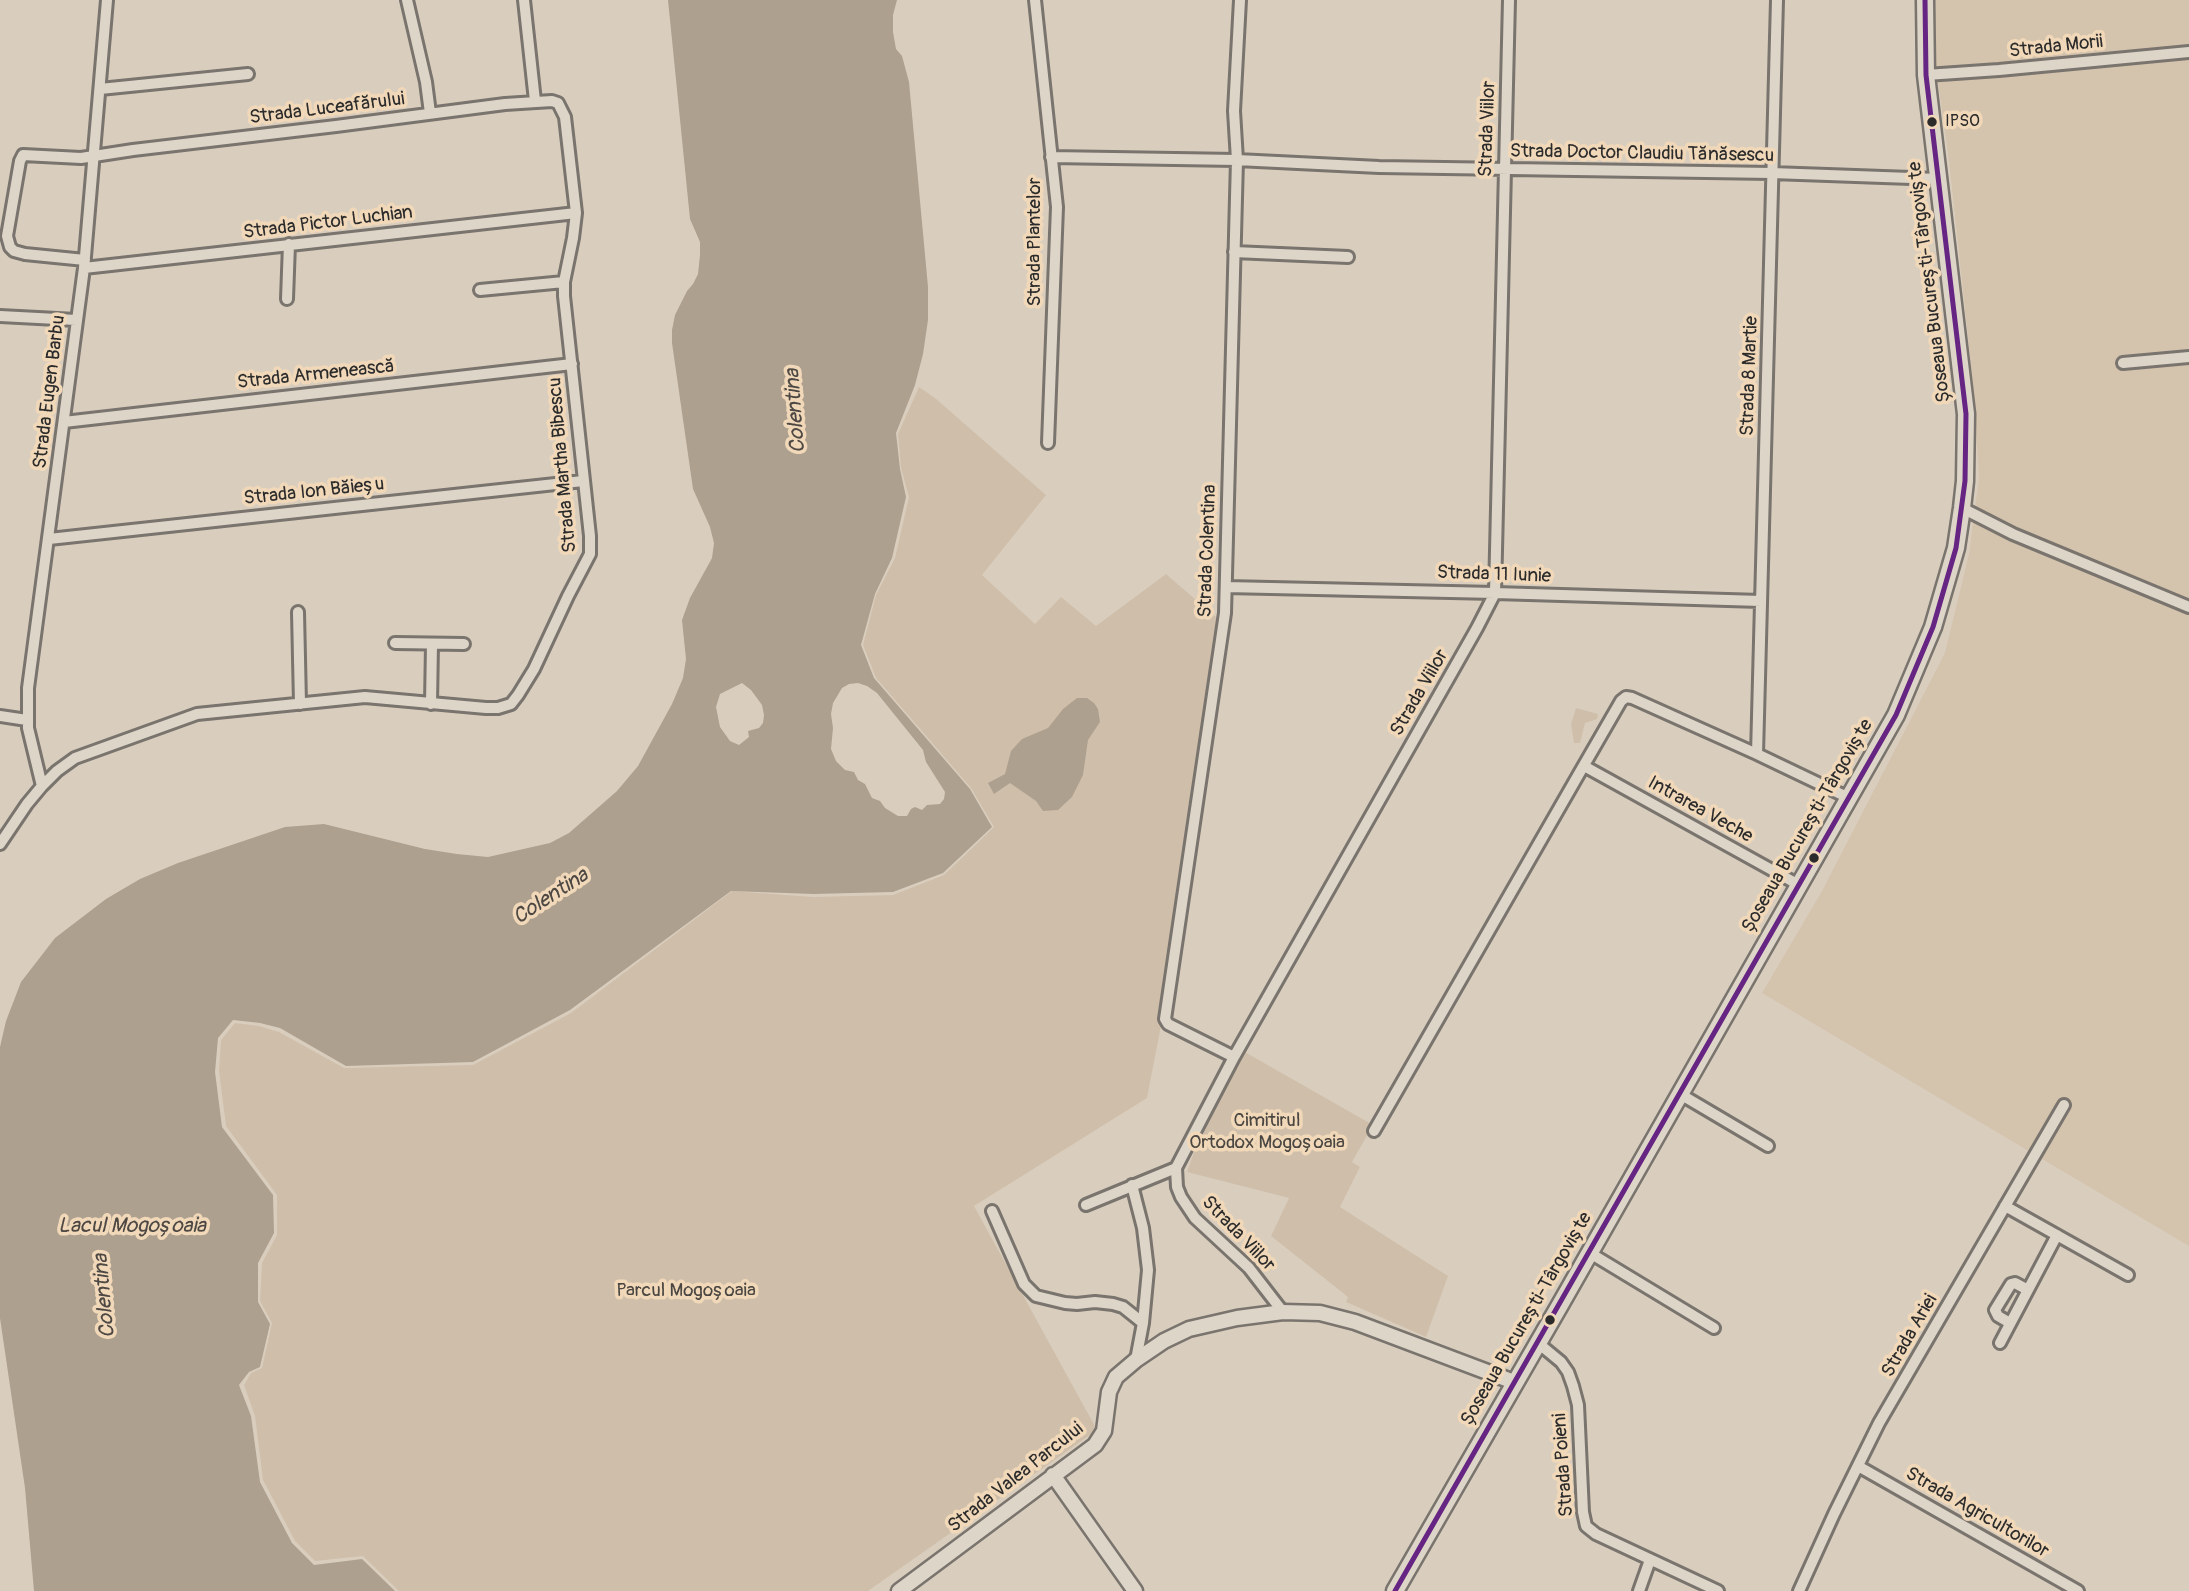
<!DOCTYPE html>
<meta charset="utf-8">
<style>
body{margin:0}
canvas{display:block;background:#d9cdbd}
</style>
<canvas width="2189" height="1591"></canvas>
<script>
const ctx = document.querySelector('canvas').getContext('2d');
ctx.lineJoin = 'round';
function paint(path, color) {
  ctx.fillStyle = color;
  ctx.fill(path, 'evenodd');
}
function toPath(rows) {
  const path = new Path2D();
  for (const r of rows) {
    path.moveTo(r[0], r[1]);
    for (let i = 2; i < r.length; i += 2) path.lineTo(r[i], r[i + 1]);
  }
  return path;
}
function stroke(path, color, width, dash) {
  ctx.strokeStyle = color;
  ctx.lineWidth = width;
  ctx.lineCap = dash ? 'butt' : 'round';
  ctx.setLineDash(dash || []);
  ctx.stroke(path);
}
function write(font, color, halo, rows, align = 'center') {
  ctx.font = font + ' Pangolin,sans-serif';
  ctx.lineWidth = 7;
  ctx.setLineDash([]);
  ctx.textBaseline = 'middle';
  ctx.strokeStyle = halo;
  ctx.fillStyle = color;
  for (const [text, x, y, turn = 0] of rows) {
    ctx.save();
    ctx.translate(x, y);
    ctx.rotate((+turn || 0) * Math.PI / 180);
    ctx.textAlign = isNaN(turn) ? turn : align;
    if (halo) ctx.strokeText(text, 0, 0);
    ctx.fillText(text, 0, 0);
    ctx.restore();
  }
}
const built = toPath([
 [1934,0,2189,0,2189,1246,1762,993,1822,891,1945,653,1969,554,1979,478,1974,393,1949,160,1934,53]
]);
const green = toPath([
 [919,387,935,398,1046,495,982,575,1035,624,1061,597,1096,626,1166,574,1217,618,1160,1031,1147,1098,974,1206,1097,1430,868,1591,399,1591,363,1556,315,1561,295,1541,263,1480,255,1416,244,1385,251,1373,262,1368,272,1323,260,1301,262,1263,277,1235,277,1195,226,1126,219,1071,221,1040,235,1023,259,1026,279,1032,344,1068,473,1065,571,1013,732,891,813,897,893,895,944,875,994,827,971,788,876,678,863,645,876,595,895,558,909,497,901,468,898,434],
 [1576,708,1598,714,1597,719,1585,723,1580,743,1574,743,1571,724],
 [1243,1051,1373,1125,1352,1162,1360,1167,1340,1207,1448,1276,1426,1337,1346,1302,1348,1297,1271,1236,1289,1198,1187,1172,1197,1144]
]);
const water = toPath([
 [668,0,897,0,893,15,893,32,896,49,902,56,909,82,928,287,928,320,923,354,915,385,896,433,900,469,906,497,892,558,875,594,861,645,874,678,970,789,992,827,943,873,893,892,813,894,731,891,570,1010,473,1062,346,1066,280,1028,260,1023,233,1020,218,1038,215,1072,222,1127,273,1195,274,1233,258,1263,258,1302,270,1324,260,1367,249,1372,239,1385,251,1416,260,1482,292,1543,314,1565,362,1559,395,1591,34,1591,25,1488,0,1318,0,1047,6,1021,21,982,55,938,106,899,140,879,178,863,285,827,324,824,425,849,457,854,488,857,550,843,569,833,617,791,638,766,672,704,683,678,686,659,682,620,690,598,712,558,714,543,710,527,693,489,672,343,672,330,675,315,687,291,693,284,698,274,700,255,700,242,690,219],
 [742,683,751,690,762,705,764,715,763,723,759,728,748,731,749,737,739,745,730,741,720,727,716,707,720,694],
 [858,683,867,686,877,693,923,750,926,762,945,792,944,799,940,804,927,805,922,810,915,807,911,809,907,816,898,816,885,808,880,801,872,798,865,784,858,780,854,772,845,770,836,761,831,749,833,728,831,714,833,703,842,688,849,684],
 [1077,698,1087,698,1094,703,1098,709,1100,722,1088,740,1083,775,1072,797,1058,810,1043,811,1036,801,1010,783,994,794,988,783,1005,774,1011,751,1022,739,1048,728,1063,709]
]);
const street = toPath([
 [407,0,426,82,430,113],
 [524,0,535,101],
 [1035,0,1057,207,1048,443],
 [1926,75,1999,70,2189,52],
 [100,89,248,74],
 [1051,157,1237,160,1379,167,1772,173,1939,179],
 [1234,252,1348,257],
 [84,268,576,213],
 [480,290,564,282],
 [287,299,289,244],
 [0,316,76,320],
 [2123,363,2189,357],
 [64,422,572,364],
 [1962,508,2013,534,2189,607],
 [49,539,583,481],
 [1226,587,1495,593,1761,601],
 [298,612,300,704],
 [395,643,464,644],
 [431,704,432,644],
 [0,716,27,720],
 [1757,754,1777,0],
 [1584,766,1799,885],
 [42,786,28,728,28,688,84,268,107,0],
 [0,844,27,804,42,786,57,771,75,758,197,714,365,697,486,708,498,708,511,704,518,695,534,669,568,596,590,554,590,536,564,296,564,282,573,238,576,213,565,117,558,103,552,101,505,104,336,126,133,150,81,158,23,155,20,161,7,236,10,247,14,251,25,254,85,260],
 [1234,1057,1168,1024,1165,1019,1225,613,1237,160,1234,111,1240,0],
 [1680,1094,1768,1146],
 [1374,1131,1580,772,1621,701,1626,697,1632,698,1757,754,1849,798],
 [1132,1185,1143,1228,1148,1270,1143,1323,1136,1360],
 [1086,1205,1176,1168],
 [2005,1206,2128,1275],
 [992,1211,1024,1284,1036,1296,1065,1303,1077,1304,1095,1302,1113,1304,1123,1307,1143,1323],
 [1590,1253,1714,1328],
 [1283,1312,1249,1268,1195,1218,1181,1197,1177,1187,1176,1168,1234,1057,1477,628,1495,593,1509,0],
 [2010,1323,1998,1316,1995,1310,2011,1284,2015,1283,2028,1290],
 [1538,1343,1561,1362,1568,1372,1573,1386,1578,1405,1583,1512,1586,1526,1596,1534,1718,1591],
 [2000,1343,2057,1235],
 [1858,1466,2078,1591],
 [1639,1591,1650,1560],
 [1799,1591,1834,1514,1879,1423,2064,1105]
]);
const secondary = toPath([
 [1053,1475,1135,1591],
 [899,1591,1095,1445,1104,1431,1109,1392,1116,1377,1136,1360,1164,1341,1189,1329,1237,1318,1283,1312,1320,1313,1355,1322,1514,1382]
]);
const primary = toPath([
 [1395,1591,1560,1305,1896,715,1933,627,1956,548,1962,508,1965,481,1966,414,1926,75,1925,0]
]);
const bus1 = toPath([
 [1395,1591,1896,715,1933,627,1956,548,1965,481,1966,414,1926,75,1925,0]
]);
const markers = [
 [1932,122,6,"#2b2b2b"],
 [1814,858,6,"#2b2b2b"],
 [1550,1320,6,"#2b2b2b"]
];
const busNames = [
 ["IPSO",1945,122]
];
const streetNames = [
 ["Strada Morii",2056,47,-6],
 ["Strada Luceafărului",327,109,-7],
 ["Strada Viilor",1488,129,-88],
 ["Strada Doctor Claudiu Tănăsescu",1642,154,1],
 ["Strada Pictor Luchian",328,223,-7],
 ["Strada Plantelor",1035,242,-90],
 ["Șoseaua București-Târgoviște",1930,282,-97],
 ["Strada Armenească",316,375,-6],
 ["Strada 8 Martie",1750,376,-88],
 ["Strada Eugen Barbu",50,392,-83],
 ["Strada Martha Bibescu",563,465,-95],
 ["Strada Ion Băieșu",314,492,-6],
 ["Strada Colentina",1208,551,-88],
 ["Strada 11 Iunie",1494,575,2],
 ["Strada Viilor",1420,693,-60],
 ["Intrarea Veche",1700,810,29],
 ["Șoseaua București-Târgoviște",1808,826,-60],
 ["Strada Viilor",1238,1234,46],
 ["Șoseaua București-Târgoviște",1527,1319,-60],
 ["Strada Ariei",1910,1336,-60],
 ["Strada Poieni",1564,1465,-94],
 ["Strada Valea Parcului",1016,1478,-38],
 ["Strada Agricultorilor",1977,1513,30]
];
const parkNames = [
 ["Cimitirul",1267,1121],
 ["Ortodox Mogoșoaia",1267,1143],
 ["Parcul Mogoșoaia",686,1291]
];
const waterNames = [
 ["Colentina",796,411,-94],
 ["Colentina",551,897,-33],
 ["Lacul Mogoșoaia",132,1227],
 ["Colentina",105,1296,-95]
];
paint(built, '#d4c3ad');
paint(green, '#cfbfaa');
paint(water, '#aea08f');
stroke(street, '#79746d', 16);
stroke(secondary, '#79746d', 19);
stroke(primary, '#79746d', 21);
stroke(street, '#ded5c9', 10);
stroke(secondary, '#ded5c9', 14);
stroke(primary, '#ded5c9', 16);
stroke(bus1, '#662483', 5);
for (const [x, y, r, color] of markers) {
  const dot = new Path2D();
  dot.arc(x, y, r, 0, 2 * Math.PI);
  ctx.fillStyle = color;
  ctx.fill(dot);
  stroke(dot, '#f1d8b9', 2.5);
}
write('17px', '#2b2b2b', '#f1d8b9', busNames, 'left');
write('19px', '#2b2b2b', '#f1d8b9', streetNames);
write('19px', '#4a4641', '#f1d8b9', parkNames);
write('italic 21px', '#4d4843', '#f1d8b9', waterNames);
</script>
